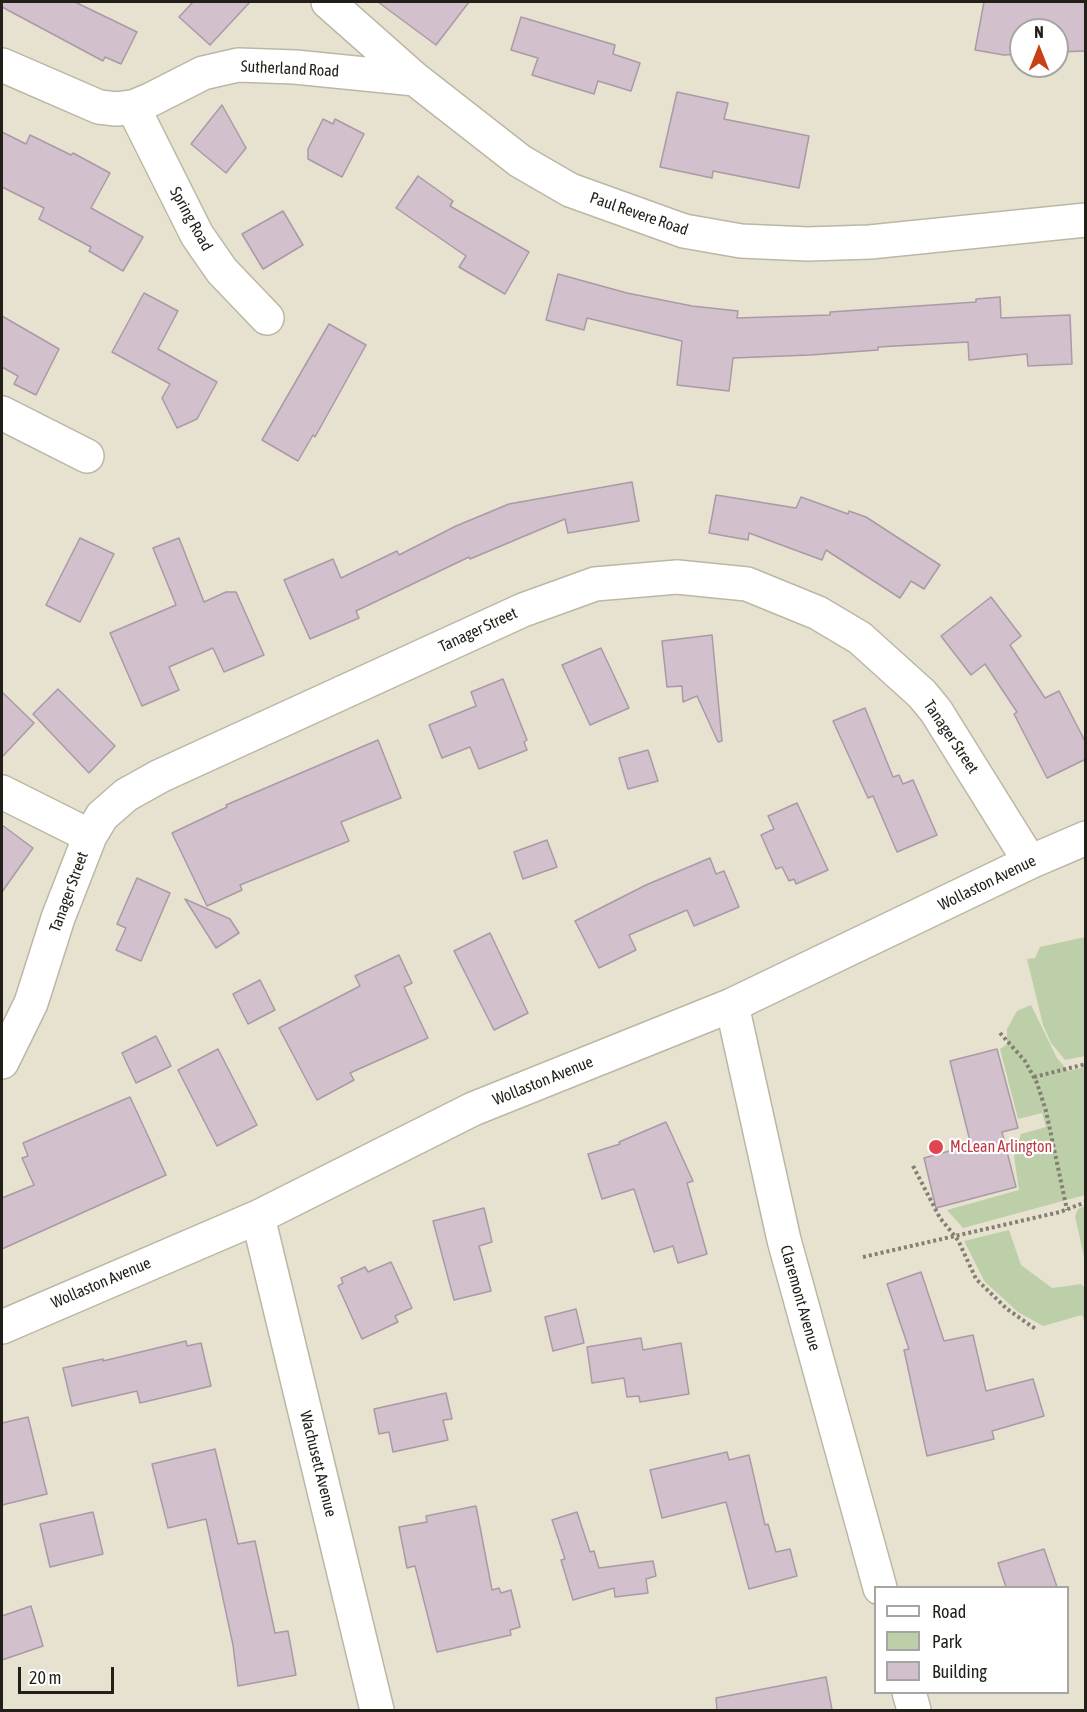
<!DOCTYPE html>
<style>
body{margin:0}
#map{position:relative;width:1087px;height:1712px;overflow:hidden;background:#e6e2cf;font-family:"Asap Condensed",sans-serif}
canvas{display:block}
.frame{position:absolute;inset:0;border:3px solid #211f18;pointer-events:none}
.legend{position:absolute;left:874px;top:1586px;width:195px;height:108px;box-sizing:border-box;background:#fff;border:2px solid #a6a5a3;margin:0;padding:8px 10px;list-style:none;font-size:18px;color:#211f18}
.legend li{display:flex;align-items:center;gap:12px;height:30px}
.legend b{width:30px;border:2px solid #a6a5a3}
.north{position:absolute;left:1009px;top:18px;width:60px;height:60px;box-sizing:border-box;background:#fff;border:2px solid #a6a5a3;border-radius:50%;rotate:0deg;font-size:16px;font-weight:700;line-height:24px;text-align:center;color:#211f18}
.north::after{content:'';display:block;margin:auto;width:21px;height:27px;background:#c94015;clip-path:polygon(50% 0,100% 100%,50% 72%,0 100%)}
.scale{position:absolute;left:18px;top:1667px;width:96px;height:27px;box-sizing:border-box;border:3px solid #211f18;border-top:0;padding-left:8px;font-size:18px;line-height:21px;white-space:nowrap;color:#211f18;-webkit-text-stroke:4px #fff;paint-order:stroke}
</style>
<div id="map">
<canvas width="1087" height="1712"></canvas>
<div class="frame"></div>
<ul class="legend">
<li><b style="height:8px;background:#fff"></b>Road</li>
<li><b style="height:16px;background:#bdcfa8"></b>Park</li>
<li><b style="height:16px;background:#d2c0cd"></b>Building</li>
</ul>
<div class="north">N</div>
<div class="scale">20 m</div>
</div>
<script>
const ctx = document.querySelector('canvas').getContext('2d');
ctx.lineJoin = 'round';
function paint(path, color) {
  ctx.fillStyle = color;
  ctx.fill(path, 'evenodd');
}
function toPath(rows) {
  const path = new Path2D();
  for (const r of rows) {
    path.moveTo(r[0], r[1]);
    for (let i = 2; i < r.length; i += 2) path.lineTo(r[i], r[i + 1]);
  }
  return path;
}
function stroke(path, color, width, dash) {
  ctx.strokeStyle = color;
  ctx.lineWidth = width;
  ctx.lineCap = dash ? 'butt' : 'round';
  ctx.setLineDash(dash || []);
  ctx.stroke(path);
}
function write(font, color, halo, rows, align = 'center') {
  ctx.font = font + ' "Asap Condensed",sans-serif';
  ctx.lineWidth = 4.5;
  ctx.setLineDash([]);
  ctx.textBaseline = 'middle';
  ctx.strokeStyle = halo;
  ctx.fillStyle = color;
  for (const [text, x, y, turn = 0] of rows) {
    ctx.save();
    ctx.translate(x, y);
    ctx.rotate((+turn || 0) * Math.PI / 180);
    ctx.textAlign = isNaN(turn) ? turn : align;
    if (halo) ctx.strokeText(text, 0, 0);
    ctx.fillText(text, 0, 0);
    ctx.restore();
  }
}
const green = toPath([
 [1085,937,1085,1056,1065,1060,1051,1043,1043,1025,1027,959,1035,958,1040,947],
 [1031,1005,1057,1058,1068,1071,1085,1067,1085,1195,963,1228,947,1210,1019,1190,1014,1156,1021,1134,1046,1127,1042,1113,1018,1119,1000,1049,1007,1044,1007,1029,1017,1011],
 [1085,1206,1085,1261,1075,1216,1078,1209],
 [1009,1230,1021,1265,1052,1288,1081,1284,1085,1288,1085,1324,1082,1315,1043,1326,1018,1312,985,1282,964,1241]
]);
const building = toPath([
 [2,2,75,2,137,32,121,64,105,57,103,61,2,7,2,2],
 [193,2,250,2,210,45,179,17,193,2],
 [378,2,469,2,436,45,378,2],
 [984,2,1086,2,1086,51,1057,52,1057,30,1021,30,1021,54,1004,55,975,50,984,2],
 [521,17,615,45,613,54,640,63,631,91,598,81,594,94,532,75,538,58,511,50,521,17],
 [677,92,728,103,724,119,809,136,799,188,713,171,712,178,660,167,677,92],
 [222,105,246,148,226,173,191,144,222,105],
 [323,119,333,124,335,119,364,134,342,177,308,159,308,149,323,119],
 [2,132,26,144,30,135,71,155,73,153,110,173,91,208,143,237,123,271,89,251,91,247,39,219,44,208,2,187,2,132],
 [418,176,453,201,450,206,529,252,505,294,459,267,466,256,396,208,418,176],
 [283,211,303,245,263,269,242,234,283,211],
 [558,274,627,293,692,306,738,311,737,318,830,315,830,312,976,302,976,299,1000,297,1001,318,1070,315,1072,364,1028,366,1027,354,969,360,968,342,878,347,878,350,810,355,733,358,729,391,677,385,682,341,587,318,584,330,546,320,558,274],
 [144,293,178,311,158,349,217,382,197,419,177,428,162,398,170,384,112,352,144,293],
 [2,316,59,349,36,395,14,384,18,376,2,367,2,316],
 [329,324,366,345,315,437,313,435,298,461,262,440,329,324],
 [632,482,639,521,568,533,565,519,470,559,469,557,356,611,359,618,310,639,284,580,333,559,341,578,397,551,399,555,456,526,509,504,632,482],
 [716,495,796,508,801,497,848,514,849,511,866,517,940,565,924,589,911,581,900,598,826,550,822,560,749,533,748,540,709,533,716,495],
 [80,538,114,554,80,622,46,605,80,538],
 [179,538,204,602,226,592,236,592,264,655,224,672,213,648,169,667,179,690,142,706,110,633,176,605,153,548,179,538],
 [991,597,1021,636,1010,645,1045,698,1059,691,1086,743,1086,759,1047,778,1014,714,1017,712,985,664,971,675,941,636,991,597],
 [712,635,722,741,718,742,697,696,683,702,682,686,667,687,662,641,712,635],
 [601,648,629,708,590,725,562,665,601,648],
 [503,679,527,740,524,742,527,750,479,769,470,747,442,758,429,725,476,706,471,692,503,679],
 [58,689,115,746,89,773,33,714,58,689],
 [2,692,34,723,2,757,2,692],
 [865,708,893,777,899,775,903,784,913,780,937,835,897,852,873,796,868,798,833,721,865,708],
 [378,740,401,798,341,822,349,841,240,885,242,890,207,906,172,833,227,807,226,805,378,740],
 [648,750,658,781,628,789,619,758,648,750],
 [797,803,828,870,796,884,794,879,789,881,782,867,776,869,761,835,774,829,768,816,797,803],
 [2,825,33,848,2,892,2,825],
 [547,840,557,867,523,879,514,852,547,840],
 [710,858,716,874,724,871,739,907,694,926,687,910,629,935,636,950,599,968,575,921,646,885,710,858],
 [137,878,170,893,141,961,116,950,126,928,117,924,137,878],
 [185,899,230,919,239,933,216,948,185,899],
 [490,933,528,1013,494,1030,454,951,490,933],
 [399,955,412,983,404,987,428,1038,350,1073,354,1080,317,1100,279,1028,360,986,355,976,399,955],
 [260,980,275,1010,248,1024,233,994,260,980],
 [156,1036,171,1066,136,1083,122,1053,156,1036],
 [218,1049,257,1125,217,1146,178,1070,218,1049],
 [997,1049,1018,1128,1002,1132,1016,1187,936,1208,924,1158,971,1145,950,1061,997,1049],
 [130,1097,166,1175,2,1249,2,1198,34,1185,22,1158,28,1156,23,1143,130,1097],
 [666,1122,693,1181,687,1183,707,1254,678,1263,673,1246,654,1252,634,1189,602,1199,588,1154,620,1144,619,1142,666,1122],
 [484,1208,492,1242,479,1246,491,1291,454,1300,433,1221,484,1208],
 [391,1262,412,1308,395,1316,398,1322,362,1339,338,1286,343,1283,341,1278,365,1267,368,1272,391,1262],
 [921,1272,944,1341,973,1335,986,1391,1033,1379,1044,1416,992,1431,994,1439,927,1456,904,1350,909,1349,887,1284,921,1272],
 [576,1309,584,1343,553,1351,545,1317,576,1309],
 [641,1338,643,1350,681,1343,689,1394,640,1402,639,1396,627,1397,624,1378,592,1383,587,1347,641,1338],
 [186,1341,187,1346,201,1343,211,1386,140,1403,137,1391,72,1406,63,1368,103,1359,103,1361,186,1341],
 [446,1393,452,1419,443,1420,448,1440,393,1452,389,1432,379,1434,374,1409,446,1393],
 [28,1417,47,1494,2,1505,2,1423,28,1417],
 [215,1449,238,1544,255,1541,275,1633,288,1631,296,1675,238,1686,233,1645,206,1519,168,1528,152,1464,215,1449],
 [727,1452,729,1460,749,1455,765,1525,768,1524,776,1552,790,1549,797,1576,749,1589,726,1502,662,1518,650,1470,727,1452],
 [476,1506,492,1590,499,1588,501,1593,511,1590,520,1627,510,1630,511,1635,437,1652,415,1566,407,1568,399,1527,427,1522,426,1516,476,1506],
 [93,1512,103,1554,50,1567,40,1524,93,1512],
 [577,1512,590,1552,594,1551,599,1568,653,1561,656,1576,646,1579,648,1593,615,1597,614,1588,573,1600,561,1560,565,1559,552,1520,577,1512],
 [1044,1549,1057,1587,1006,1587,998,1563,1044,1549],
 [31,1606,43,1646,2,1660,2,1616,31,1606],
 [826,1677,832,1710,717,1710,716,1698,826,1677]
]);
const path = toPath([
 [1000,1033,1025,1061,1037,1083,1046,1111,1067,1210],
 [1034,1077,1086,1064],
 [913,1166,940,1218,958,1240,976,1279,1007,1309,1037,1330],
 [863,1257,1060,1212,1086,1202]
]);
const minor = toPath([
 [328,2,415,79,520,161,570,190,684,231,741,241,808,244,870,242,1086,220],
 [2,65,99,107,116,109,133,107,150,100,203,73,238,65,295,67,415,79],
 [133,107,197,235,222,271,267,318],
 [2,413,87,456],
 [2,792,90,836],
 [732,1005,784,1240,880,1588],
 [2,1062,31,1003,58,918,90,836,102,816,126,795,160,776,523,610,595,584,677,577,747,584,818,613,860,638,922,694,936,711,1030,862],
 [258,1217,377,1710],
 [2,1327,258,1217,473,1109,732,1005,1030,862,1086,838],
 [909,1692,914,1710]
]);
const markers = [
 [936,1147,8,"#e0444e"]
];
const streetNames = [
 ["Sutherland Road",290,69,3],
 ["Paul Revere Road",639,214,19],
 ["Spring Road",191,219,61],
 ["Tanager Street",478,630,-25],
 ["Tanager Street",951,737,56],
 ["Wollaston Avenue",987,883,-26],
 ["Tanager Street",69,892,-70],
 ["Wollaston Avenue",543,1081,-22],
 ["Wollaston Avenue",101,1283,-23],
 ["Claremont Avenue",800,1298,74],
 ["Wachusett Avenue",318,1464,76]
];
const healthNames = [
 ["McLean Arlington",950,1147]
];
paint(green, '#bdcfa8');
paint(building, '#d2c0cd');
stroke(building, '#aa99a6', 1.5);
stroke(minor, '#bcb7a5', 36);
stroke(path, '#838073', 4, [3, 3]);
stroke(minor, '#fff', 33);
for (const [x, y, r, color] of markers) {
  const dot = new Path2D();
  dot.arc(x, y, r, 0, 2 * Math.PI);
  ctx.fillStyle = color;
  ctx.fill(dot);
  stroke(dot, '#fff', 2);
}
write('16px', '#211f18', '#fff', streetNames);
write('16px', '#be3a42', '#fff', healthNames, 'left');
</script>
